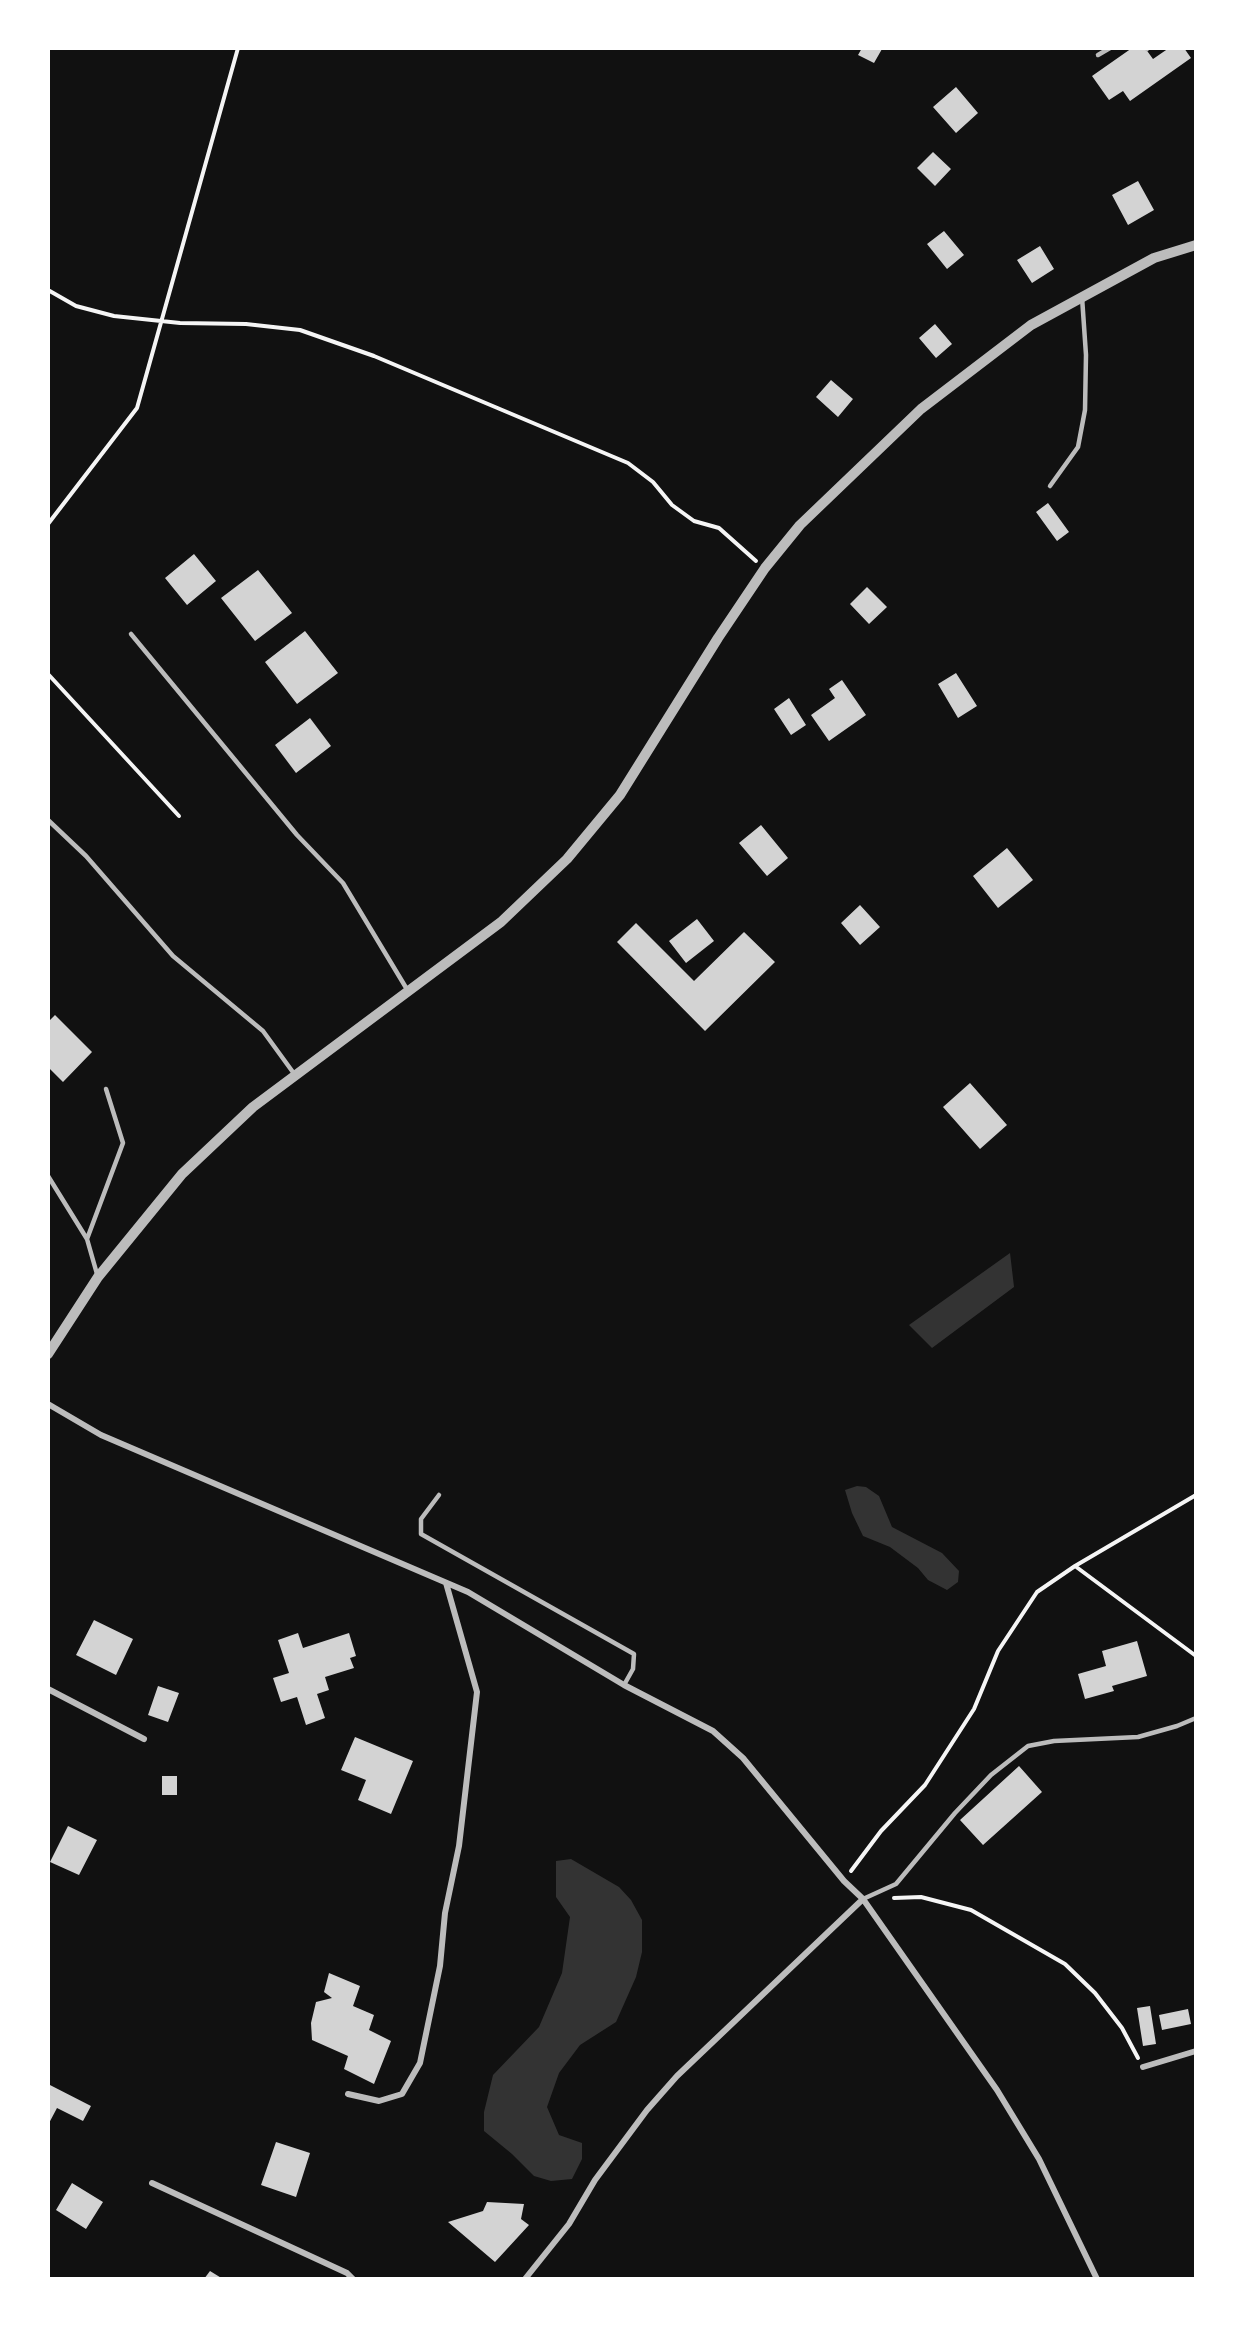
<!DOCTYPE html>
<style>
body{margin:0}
#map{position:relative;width:1244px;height:2327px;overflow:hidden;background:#111;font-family:Arial,sans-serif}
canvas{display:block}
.frame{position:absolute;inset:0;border:50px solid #fff;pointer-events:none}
</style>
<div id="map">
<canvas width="1244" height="2327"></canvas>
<div class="frame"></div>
</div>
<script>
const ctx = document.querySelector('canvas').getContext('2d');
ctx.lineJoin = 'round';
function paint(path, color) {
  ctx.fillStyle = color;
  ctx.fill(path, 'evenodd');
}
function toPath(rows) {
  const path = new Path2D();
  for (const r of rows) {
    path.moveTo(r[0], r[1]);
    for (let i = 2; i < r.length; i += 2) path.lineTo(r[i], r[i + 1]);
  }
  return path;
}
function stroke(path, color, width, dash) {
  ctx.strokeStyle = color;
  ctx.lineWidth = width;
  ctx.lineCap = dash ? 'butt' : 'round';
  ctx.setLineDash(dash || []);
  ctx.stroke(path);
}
const water = toPath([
 [1010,1253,1014,1287,932,1348,909,1325],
 [857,1486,866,1487,879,1496,892,1527,942,1553,959,1571,958,1582,947,1590,928,1580,918,1568,890,1547,863,1536,852,1513,845,1490],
 [571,1859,619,1887,631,1900,642,1920,642,1952,636,1977,616,2022,580,2045,559,2073,547,2107,559,2135,582,2143,582,2159,572,2179,551,2181,534,2176,512,2154,484,2131,484,2112,493,2075,539,2027,562,1973,570,1917,556,1897,556,1861]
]);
const building = toPath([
 [862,48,880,48,882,49,874,63,858,55],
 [1132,48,1145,48,1153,59,1169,48,1184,48,1191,58,1130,101,1123,91,1109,100,1092,76],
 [956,87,978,113,956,133,933,107],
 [933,152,951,169,935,186,917,168],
 [1138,181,1154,210,1128,225,1112,195],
 [944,231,964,255,947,269,927,244],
 [1040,246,1054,269,1032,283,1017,260],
 [935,324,952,344,936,358,919,338],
 [831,380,853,399,838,417,816,397],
 [1048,503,1069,532,1057,541,1036,512],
 [194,554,216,581,187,605,165,578],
 [258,570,292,613,255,641,221,598],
 [867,587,887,607,869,624,850,604],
 [305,631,338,673,297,704,265,662],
 [956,673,977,706,958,718,938,684],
 [842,680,866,715,829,741,811,715,835,698,829,689],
 [789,698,806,725,791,735,774,709],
 [310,718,331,746,296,773,275,745],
 [761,825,788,858,767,876,739,843],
 [1007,848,1033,880,998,908,973,876],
 [860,905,880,927,860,945,841,923],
 [697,919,714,941,686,963,669,941],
 [636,923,694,981,744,932,775,962,705,1031,617,942],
 [55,1015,92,1052,63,1082,48,1067,48,1022],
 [970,1083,1007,1125,980,1149,943,1107],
 [94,1620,133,1639,116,1675,76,1655],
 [298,1633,303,1648,349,1633,356,1656,350,1658,354,1668,325,1677,329,1690,317,1694,325,1718,306,1725,297,1697,281,1702,273,1678,289,1673,278,1640],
 [1137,1641,1147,1676,1112,1686,1114,1691,1085,1699,1078,1674,1106,1666,1102,1651],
 [158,1686,179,1693,168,1722,148,1715],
 [355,1737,413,1761,391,1814,358,1800,366,1780,341,1770],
 [1019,1766,1042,1792,983,1845,960,1820],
 [162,1776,177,1776,177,1795,162,1795],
 [68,1826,97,1840,79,1875,50,1862],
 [329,1973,360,1986,353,2006,374,2015,369,2030,391,2041,374,2084,344,2069,348,2056,312,2040,311,2023,316,2002,332,1998,324,1992],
 [1150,2006,1156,2044,1143,2046,1137,2008],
 [1188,2009,1191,2024,1162,2030,1159,2015],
 [48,2084,91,2106,83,2121,57,2108,48,2125],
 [276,2142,310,2153,296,2197,261,2185],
 [72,2183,103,2202,86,2229,56,2210],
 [487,2202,524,2204,521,2219,529,2225,495,2262,448,2222,483,2211],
 [210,2271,223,2279,204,2279]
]);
const path = toPath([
 [48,290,76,306,114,316,180,323,246,324,300,330,374,356,628,463,653,482,672,505,694,521,719,528,756,561],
 [48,524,137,408,238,48],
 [48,674,179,816],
 [1075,1566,1196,1656],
 [851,1871,881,1831,925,1785,974,1709,998,1651,1037,1592,1075,1566,1196,1495],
 [894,1898,921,1897,971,1910,1065,1964,1095,1993,1122,2028,1138,2058]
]);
const service = toPath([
 [1147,49,1148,48],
 [1098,55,1110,48],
 [1050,486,1078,447,1085,410,1086,355,1082,297],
 [131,634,297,835,343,883,408,991],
 [48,820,86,856,173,956,263,1031,295,1075],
 [48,1176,87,1239,97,1274],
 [87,1239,123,1143,106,1089],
 [439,1495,421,1519,421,1534,634,1654,633,1669,624,1685],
 [863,1899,896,1884,955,1813,991,1775,1028,1746,1054,1741,1138,1737,1177,1726,1196,1718]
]);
const minor = toPath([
 [48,1404,101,1435,468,1592,624,1685,713,1731,743,1758,844,1881,863,1899,997,2090,1039,2159,1097,2279],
 [48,1689,144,1739],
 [1143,2067,1196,2051],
 [348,2094,379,2101,402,2094,420,2063,440,1966,445,1913,459,1846,477,1692,446,1583],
 [152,2183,347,2273,353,2279],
 [525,2279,569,2224,595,2180,647,2110,677,2076,863,1899]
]);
const tertiary = toPath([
 [48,1354,98,1277,182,1174,253,1107,501,922,567,859,620,795,718,638,765,568,800,525,921,409,1031,325,1154,258,1196,245]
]);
paint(water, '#333');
paint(building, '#d3d3d3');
stroke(path, '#f5f5f5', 4);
stroke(service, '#bcbcbc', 4.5);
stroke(minor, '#bcbcbc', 6);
stroke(tertiary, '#bcbcbc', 10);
</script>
